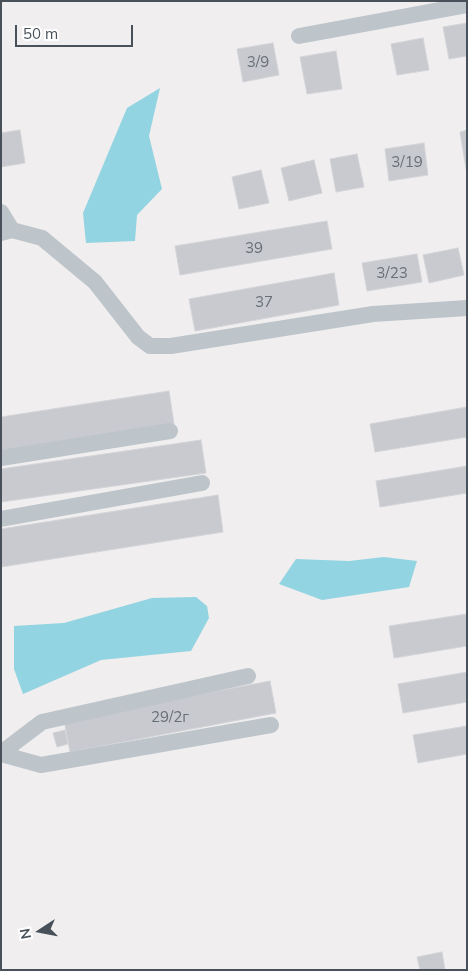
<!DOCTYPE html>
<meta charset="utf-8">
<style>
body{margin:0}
#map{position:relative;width:468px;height:971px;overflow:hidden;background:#f0eeee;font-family:Mulish,sans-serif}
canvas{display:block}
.frame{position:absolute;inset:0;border:2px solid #485159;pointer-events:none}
.north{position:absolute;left:15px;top:906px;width:50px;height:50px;-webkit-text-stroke:4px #fff;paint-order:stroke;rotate:259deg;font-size:14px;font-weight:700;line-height:20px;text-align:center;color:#485159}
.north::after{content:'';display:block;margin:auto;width:18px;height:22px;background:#485159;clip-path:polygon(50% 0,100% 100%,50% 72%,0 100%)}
.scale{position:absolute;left:15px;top:25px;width:118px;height:22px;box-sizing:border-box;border:2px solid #485159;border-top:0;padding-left:6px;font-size:15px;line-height:18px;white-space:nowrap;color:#485159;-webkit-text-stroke:4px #fff;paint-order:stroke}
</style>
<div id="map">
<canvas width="468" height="971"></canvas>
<div class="frame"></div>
<div class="north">N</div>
<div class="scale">50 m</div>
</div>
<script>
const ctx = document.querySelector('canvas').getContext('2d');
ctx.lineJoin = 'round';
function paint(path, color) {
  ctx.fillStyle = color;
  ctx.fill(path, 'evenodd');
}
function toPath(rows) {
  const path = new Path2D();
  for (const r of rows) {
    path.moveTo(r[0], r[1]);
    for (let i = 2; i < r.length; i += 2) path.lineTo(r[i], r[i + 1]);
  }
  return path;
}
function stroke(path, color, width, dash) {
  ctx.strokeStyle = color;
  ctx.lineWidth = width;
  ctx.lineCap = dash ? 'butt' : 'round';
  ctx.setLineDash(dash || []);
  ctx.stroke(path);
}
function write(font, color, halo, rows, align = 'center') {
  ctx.font = font + ' Mulish,sans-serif';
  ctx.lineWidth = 4.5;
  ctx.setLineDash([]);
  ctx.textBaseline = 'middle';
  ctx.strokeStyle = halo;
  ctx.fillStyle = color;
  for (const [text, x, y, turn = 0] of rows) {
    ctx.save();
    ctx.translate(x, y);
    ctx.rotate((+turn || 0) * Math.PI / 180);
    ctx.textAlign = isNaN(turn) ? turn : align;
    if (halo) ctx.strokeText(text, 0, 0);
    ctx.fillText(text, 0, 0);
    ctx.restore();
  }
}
const water = toPath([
 [160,88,149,136,162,189,137,215,135,241,86,243,83,213,127,108],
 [384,557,417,561,409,587,322,600,279,584,296,559,349,561],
 [196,597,207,606,209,618,191,651,101,660,23,694,14,669,14,626,64,623,152,598]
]);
const building = toPath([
 [467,23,467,56,449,59,443,27,467,23],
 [423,38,429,70,397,75,391,44,423,38],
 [273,43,279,75,243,82,237,49,273,43],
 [336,51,342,89,307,94,300,57,336,51],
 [20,130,25,163,1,167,1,133,20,130],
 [467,130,467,169,466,169,460,132,467,130],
 [424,143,428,175,389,181,385,149,424,143],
 [357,154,364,187,336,192,330,159,357,154],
 [314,160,322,193,289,201,281,168,314,160],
 [261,170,269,203,239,209,232,177,261,170],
 [327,221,332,249,180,275,175,246,327,221],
 [458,248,464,275,429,283,423,255,458,248],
 [417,254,422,282,367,291,362,263,417,254],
 [334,273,339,305,195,331,189,299,334,273],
 [169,391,174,424,1,451,1,417,169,391],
 [467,407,467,437,375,452,370,424,467,407],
 [201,440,206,473,1,502,1,469,201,440],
 [467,466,467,493,380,507,376,481,467,466],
 [218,495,223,532,1,567,1,529,218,495],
 [467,614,467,646,394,658,389,626,467,614],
 [467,672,467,702,403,713,398,684,467,672],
 [270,681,276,713,70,752,64,720,270,681],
 [467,726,467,754,418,763,413,735,467,726],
 [65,730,68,744,57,747,53,733,65,730],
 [442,952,445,970,420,970,417,957,442,952]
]);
const minor = toPath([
 [299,36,467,5],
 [1,212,12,230],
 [1,233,12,230,42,238,95,282,138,337,150,346,171,346,373,314,467,308],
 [1,458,170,431],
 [1,519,202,483],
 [1,753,42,722,248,676],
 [1,754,41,765,271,725]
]);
const numberNames = [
 ["3/9",258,62],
 ["3/19",407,162],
 ["39",254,248],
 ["3/23",392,273],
 ["37",264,302],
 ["29/2г",170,717]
];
paint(water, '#92d4e1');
paint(building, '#c9cad0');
stroke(building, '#d2d4d8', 1);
stroke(minor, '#bdc5cb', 16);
write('15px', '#686f77', null, numberNames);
</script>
